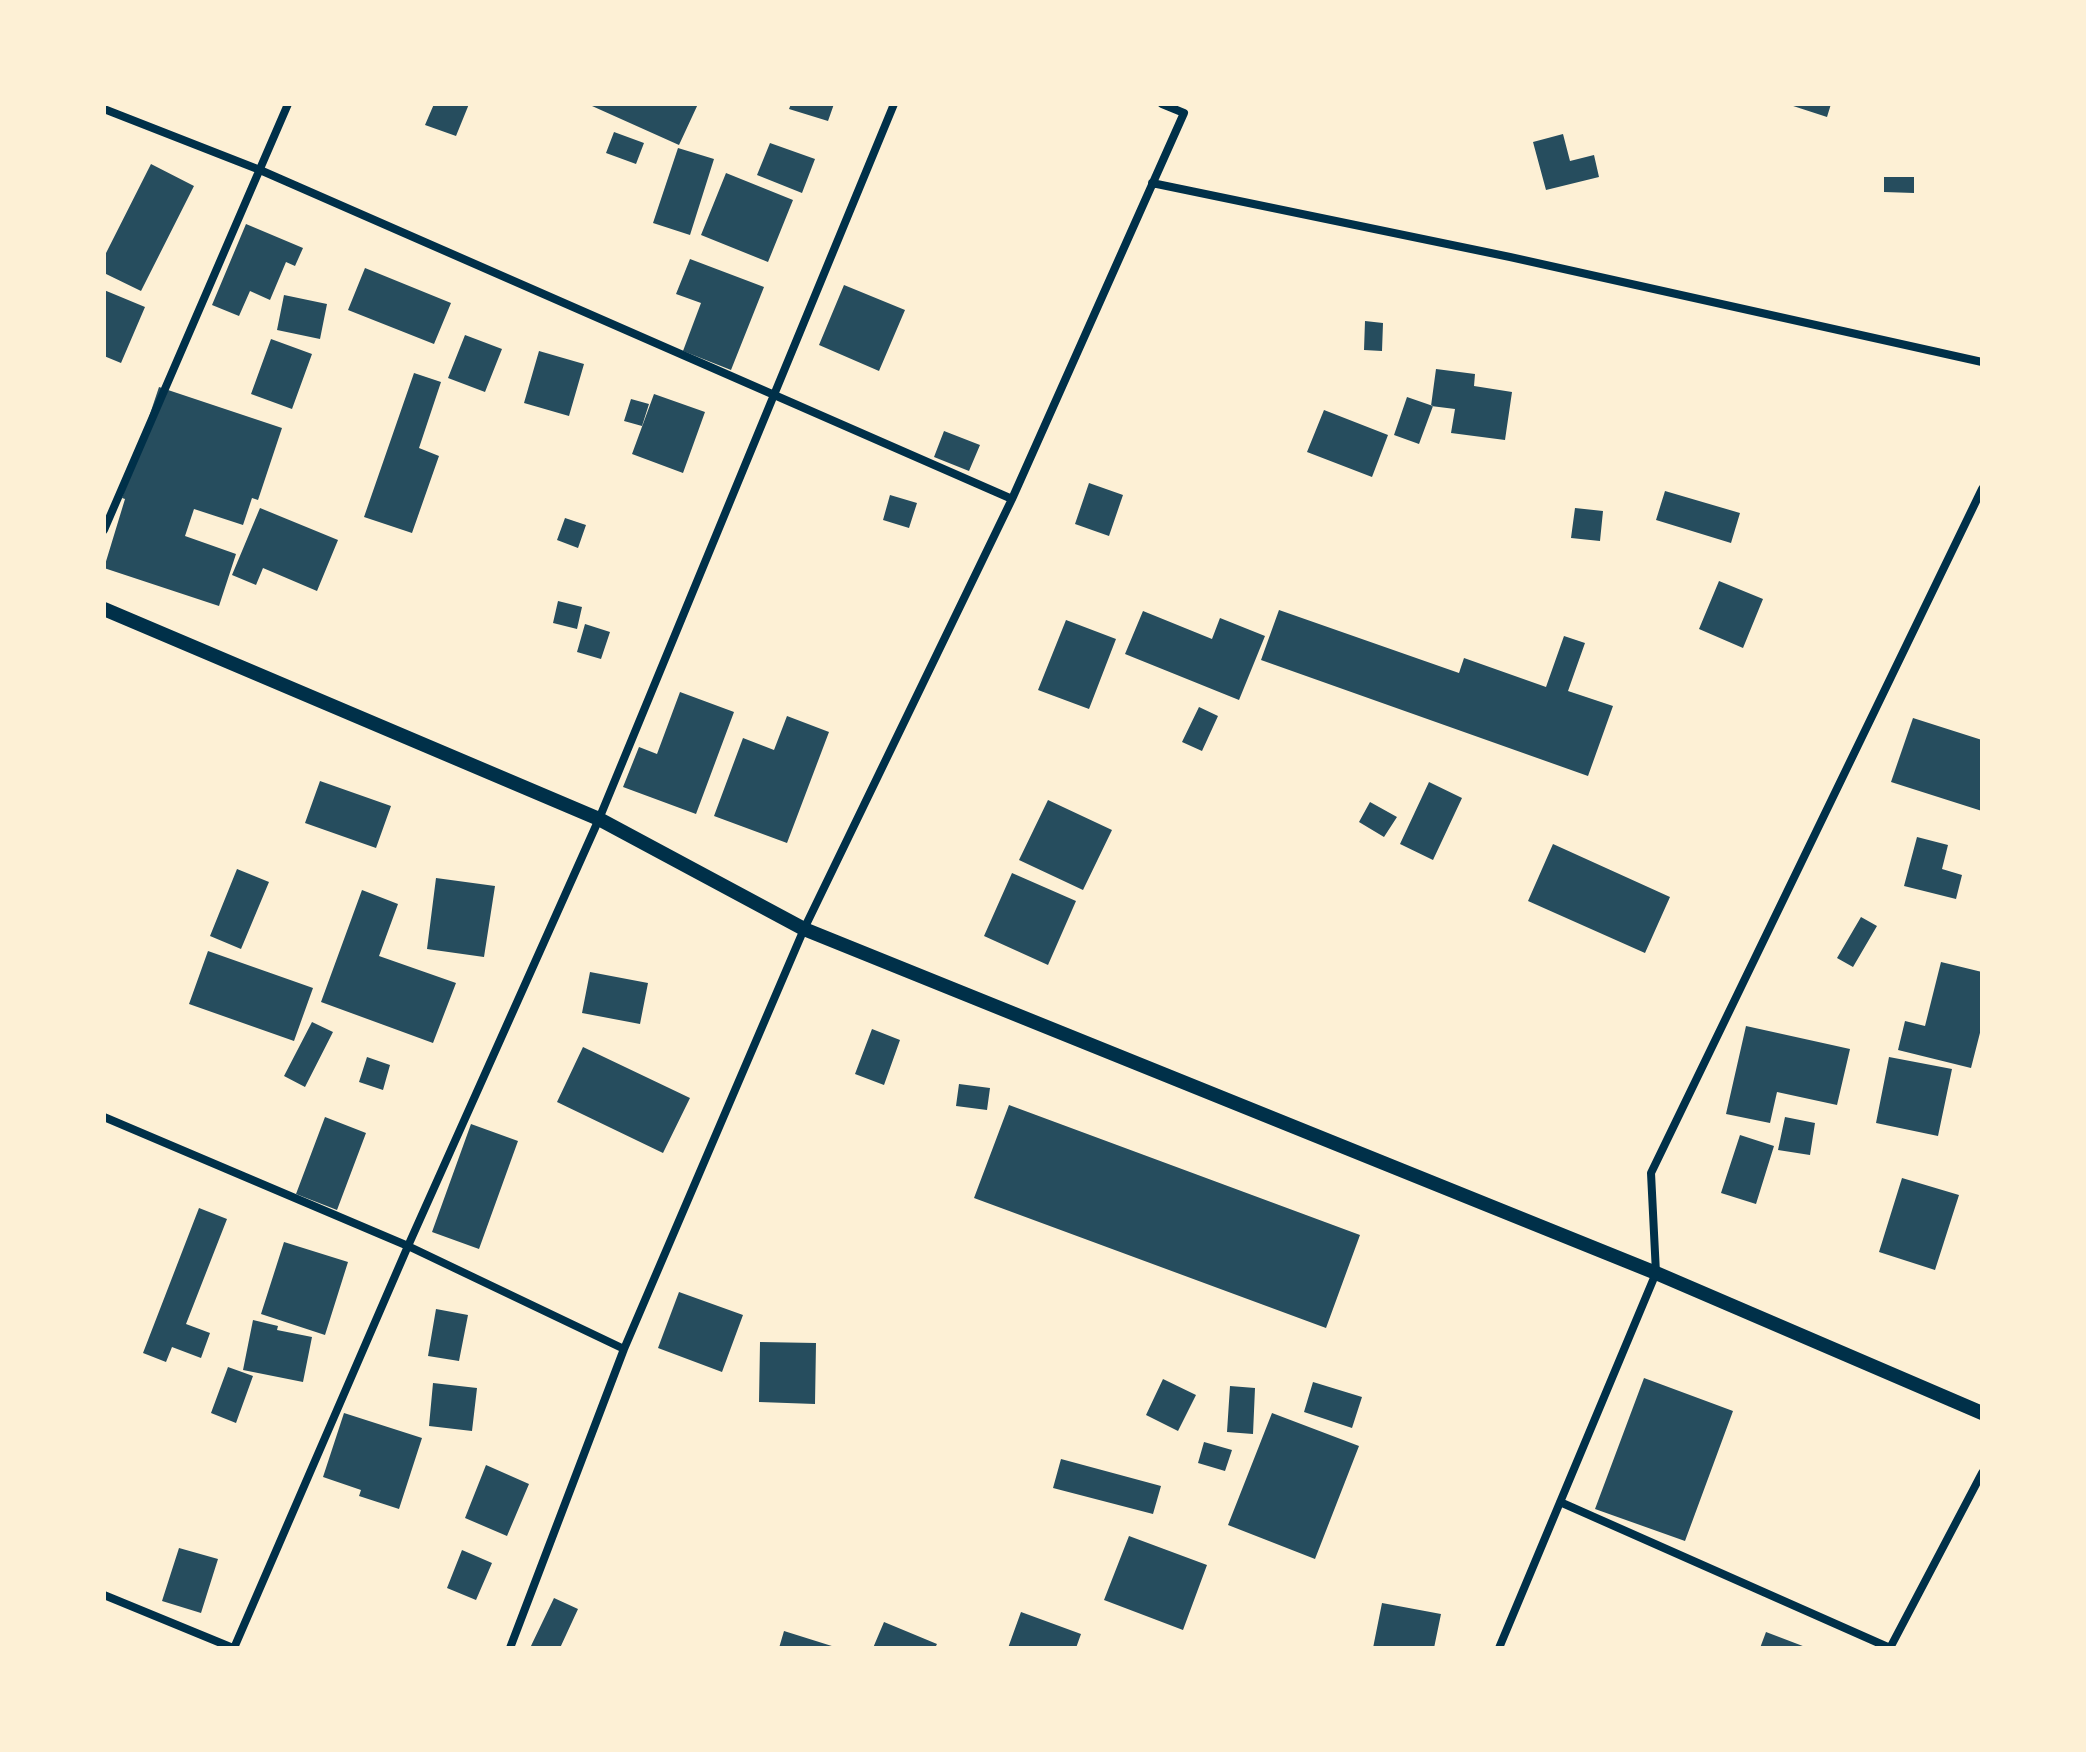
<!DOCTYPE html>
<style>
body{margin:0}
#map{position:relative;width:2086px;height:1752px;overflow:hidden;background:#fdf0d5;font-family:Figtree,sans-serif}
canvas{display:block}
.frame{position:absolute;inset:0;border:106px solid #fdf0d5;pointer-events:none}
</style>
<div id="map">
<canvas width="2086" height="1752"></canvas>
<div class="frame"></div>
</div>
<script>
const ctx = document.querySelector('canvas').getContext('2d');
ctx.lineJoin = 'round';
function paint(path, color) {
  ctx.fillStyle = color;
  ctx.fill(path, 'evenodd');
}
function toPath(rows) {
  const path = new Path2D();
  for (const r of rows) {
    path.moveTo(r[0], r[1]);
    for (let i = 2; i < r.length; i += 2) path.lineTo(r[i], r[i + 1]);
  }
  return path;
}
function stroke(path, color, width, dash) {
  ctx.strokeStyle = color;
  ctx.lineWidth = width;
  ctx.lineCap = dash ? 'butt' : 'round';
  ctx.setLineDash(dash || []);
  ctx.stroke(path);
}
const building = toPath([
 [434,104,469,104,456,136,425,125],
 [593,104,698,104,679,145,592,106],
 [791,104,834,104,828,121,789,109],
 [1787,104,1831,104,1827,117],
 [614,132,644,143,636,164,606,153],
 [1563,134,1570,161,1594,155,1599,177,1546,190,1533,142],
 [770,143,815,159,802,193,757,175],
 [678,148,714,159,690,235,653,223],
 [151,164,194,186,141,291,104,273,104,257],
 [726,173,793,200,768,262,701,235],
 [1884,177,1914,177,1914,193,1884,192],
 [246,224,303,248,295,266,286,262,270,300,250,291,239,316,212,305],
 [690,259,764,287,731,370,683,351,701,303,676,294],
 [365,268,451,303,434,344,348,310],
 [844,285,905,310,879,371,819,345],
 [104,290,145,307,121,363,104,356],
 [284,295,327,304,320,339,277,330],
 [1365,321,1383,323,1382,351,1364,350],
 [465,335,502,349,485,392,448,378],
 [271,339,312,354,292,409,251,394],
 [539,351,584,364,569,416,524,403],
 [1436,369,1475,374,1474,386,1512,392,1505,440,1451,433,1455,409,1431,406],
 [414,373,441,382,419,448,439,456,412,533,364,517],
 [159,387,282,428,258,500,252,498,243,525,194,509,185,536,236,554,219,606,104,568,125,499,122,498],
 [654,394,705,412,683,473,632,454],
 [1407,397,1433,406,1419,444,1394,435],
 [631,399,649,404,642,426,624,421],
 [1324,410,1388,435,1372,477,1307,452],
 [944,431,980,445,969,471,934,457],
 [1089,483,1123,495,1109,536,1075,524],
 [1665,491,1740,513,1731,543,1656,520],
 [890,495,917,503,909,528,883,520],
 [260,508,338,540,317,591,263,568,256,585,232,575],
 [1575,508,1603,511,1600,541,1571,538],
 [565,518,586,525,578,548,557,540],
 [1719,581,1763,599,1743,648,1699,629],
 [558,601,582,607,577,629,553,623],
 [1279,610,1459,673,1464,658,1546,687,1564,636,1585,643,1568,691,1613,706,1588,776,1261,660],
 [1143,611,1212,639,1220,618,1265,636,1239,700,1125,654],
 [1066,620,1116,639,1089,709,1038,690],
 [585,624,610,632,601,659,577,652],
 [680,692,734,712,696,814,623,787,639,747,657,754],
 [1199,707,1218,716,1202,751,1182,742],
 [787,716,829,732,787,843,714,816,743,738,774,750],
 [1913,718,1982,740,1982,811,1891,782],
 [320,781,391,806,376,848,305,823],
 [1429,782,1462,798,1433,860,1400,844],
 [1048,800,1112,830,1083,890,1019,860],
 [1370,802,1397,817,1384,837,1359,822],
 [1917,837,1948,845,1942,869,1962,875,1956,899,1904,886],
 [1553,844,1670,897,1645,953,1528,901],
 [237,869,269,882,241,949,210,936],
 [1012,873,1076,901,1048,965,984,936],
 [436,878,495,886,484,957,427,949],
 [362,890,398,904,379,956,456,983,433,1043,321,1002],
 [1861,917,1877,926,1853,967,1837,958],
 [208,951,313,988,294,1041,189,1004],
 [1941,962,1982,972,1982,1025,1971,1068,1898,1050,1905,1021,1925,1026],
 [590,972,648,983,640,1024,582,1013],
 [312,1022,333,1032,305,1087,284,1076],
 [1746,1026,1850,1049,1837,1105,1777,1092,1770,1123,1726,1114],
 [872,1029,900,1040,884,1085,855,1074],
 [583,1047,690,1098,663,1153,557,1102],
 [367,1057,390,1065,383,1090,359,1082],
 [1889,1057,1952,1069,1938,1136,1876,1123],
 [959,1084,990,1088,987,1110,956,1106],
 [1009,1105,1360,1235,1326,1328,974,1198],
 [325,1117,366,1133,337,1210,296,1194],
 [1785,1117,1815,1123,1810,1155,1778,1150],
 [471,1124,518,1141,479,1249,432,1232],
 [1740,1135,1774,1146,1756,1204,1721,1193],
 [1902,1178,1959,1195,1935,1270,1879,1252],
 [199,1208,227,1219,186,1324,210,1333,201,1358,172,1347,166,1362,143,1353],
 [284,1242,348,1262,325,1335,261,1314],
 [679,1292,743,1315,722,1372,658,1348],
 [436,1309,468,1315,459,1361,428,1356],
 [253,1320,278,1326,277,1330,312,1337,303,1382,243,1370],
 [760,1342,816,1343,815,1404,759,1402],
 [228,1367,253,1376,236,1423,211,1413],
 [1644,1378,1733,1411,1685,1541,1595,1509],
 [1163,1379,1196,1395,1178,1431,1146,1415],
 [1313,1382,1362,1397,1352,1428,1304,1412],
 [433,1383,477,1388,472,1431,429,1426],
 [1230,1386,1255,1388,1253,1434,1227,1432],
 [344,1413,422,1438,399,1509,359,1496,361,1490,323,1477],
 [1272,1413,1359,1446,1315,1559,1228,1525],
 [1204,1442,1232,1450,1225,1471,1198,1463],
 [1061,1459,1161,1486,1153,1514,1053,1488],
 [486,1465,529,1484,507,1536,465,1518],
 [1129,1536,1207,1565,1183,1630,1104,1600],
 [179,1548,218,1559,201,1613,162,1601],
 [462,1550,492,1563,476,1600,447,1588],
 [554,1598,578,1609,560,1648,530,1648],
 [1382,1603,1441,1614,1434,1648,1373,1648],
 [1021,1612,1081,1634,1076,1648,1008,1648],
 [884,1622,937,1644,935,1648,873,1648],
 [784,1631,835,1647,835,1648,779,1648],
 [1766,1632,1808,1648,1760,1648]
]);
const minor = toPath([
 [104,109,260,170,1012,499],
 [1152,183,1510,257,1982,362],
 [104,530,288,104],
 [104,1117,408,1246,624,1349],
 [1560,1502,1890,1648],
 [104,1595,233,1648],
 [234,1648,408,1246,599,819,894,104],
 [510,1648,624,1349,804,929,1012,499,1184,113,1162,104],
 [1499,1648,1656,1273,1651,1173,1982,489],
 [1890,1648,1982,1473]
]);
const tertiary = toPath([
 [104,609,599,819,804,929,1656,1273,1982,1413]
]);
paint(building, '#264d5e');
stroke(minor, '#003049', 8);
stroke(tertiary, '#003049', 14);
</script>
